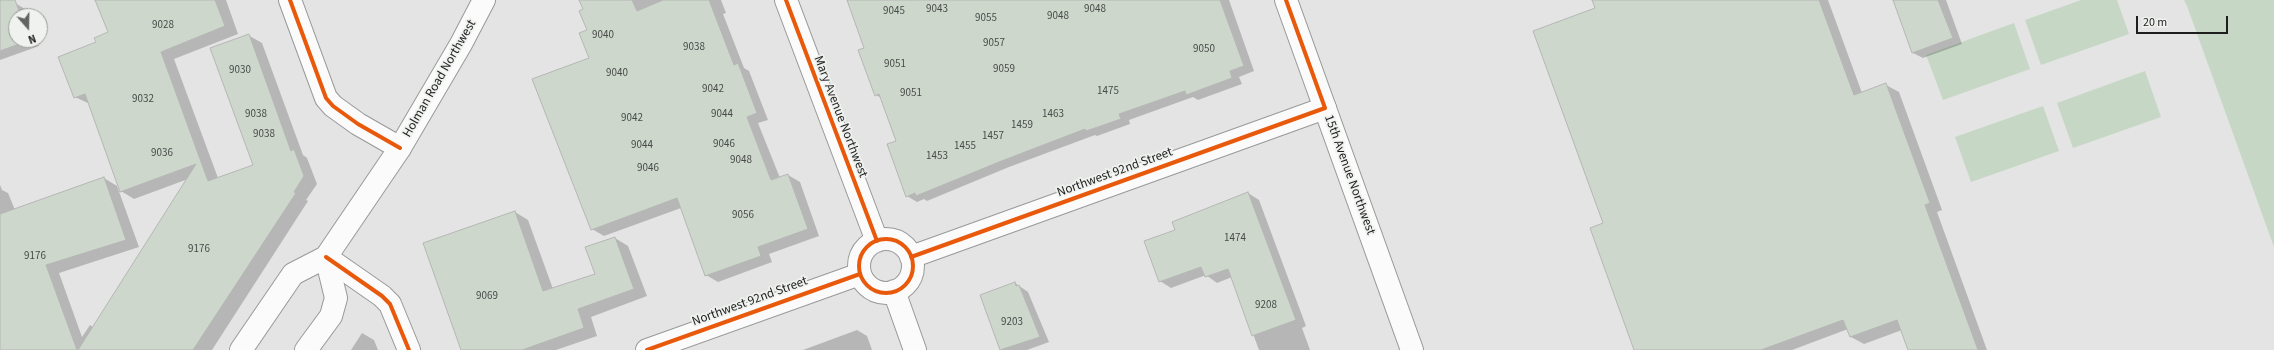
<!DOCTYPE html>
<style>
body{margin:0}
#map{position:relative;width:2274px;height:350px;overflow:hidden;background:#e3e4e3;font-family:"Source Sans 3",sans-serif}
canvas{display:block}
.north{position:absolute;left:8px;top:8px;width:40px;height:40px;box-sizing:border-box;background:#f0f2ef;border:1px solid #9c9d9b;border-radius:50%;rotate:160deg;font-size:11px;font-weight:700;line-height:16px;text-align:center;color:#1d1e1d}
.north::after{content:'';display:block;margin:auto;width:14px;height:18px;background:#626362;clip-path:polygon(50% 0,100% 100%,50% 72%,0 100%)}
.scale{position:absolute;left:2136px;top:16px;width:92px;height:18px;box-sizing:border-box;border:2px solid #1d1e1d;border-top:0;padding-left:5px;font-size:12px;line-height:14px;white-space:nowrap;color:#1d1e1d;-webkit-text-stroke:3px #f0f2ef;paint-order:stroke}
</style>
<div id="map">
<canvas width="2274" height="350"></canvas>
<div class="north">N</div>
<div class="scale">20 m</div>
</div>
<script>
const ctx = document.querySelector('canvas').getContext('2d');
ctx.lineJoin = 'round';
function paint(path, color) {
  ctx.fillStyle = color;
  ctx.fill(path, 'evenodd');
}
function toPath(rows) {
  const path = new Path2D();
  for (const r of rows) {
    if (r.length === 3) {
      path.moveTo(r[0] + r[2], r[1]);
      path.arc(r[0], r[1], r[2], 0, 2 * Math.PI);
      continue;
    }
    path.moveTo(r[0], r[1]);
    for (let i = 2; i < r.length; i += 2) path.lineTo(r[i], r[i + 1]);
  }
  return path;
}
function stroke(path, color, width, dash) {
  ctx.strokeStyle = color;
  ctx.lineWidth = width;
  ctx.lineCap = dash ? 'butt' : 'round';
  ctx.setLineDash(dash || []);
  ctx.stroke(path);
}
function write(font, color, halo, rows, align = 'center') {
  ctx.font = font + ' "Source Sans 3",sans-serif';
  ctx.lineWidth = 3.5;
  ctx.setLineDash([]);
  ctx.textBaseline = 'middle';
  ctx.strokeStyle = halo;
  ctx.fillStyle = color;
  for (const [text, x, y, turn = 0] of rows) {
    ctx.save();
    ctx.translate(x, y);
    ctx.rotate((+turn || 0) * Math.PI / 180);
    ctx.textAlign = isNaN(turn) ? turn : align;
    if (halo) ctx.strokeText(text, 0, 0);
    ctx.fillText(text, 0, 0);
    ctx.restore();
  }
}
const green = toPath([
 [2081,0,2117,0,2129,34,2041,65,2025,20],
 [2184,0,2274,0,2274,247,2187,6],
 [2014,23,2030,69,1943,100,1926,55],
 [2145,71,2161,117,2073,148,2057,103],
 [2043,106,2059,151,1971,182,1955,137]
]);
const shadow = toPath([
 [96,0,226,0,238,34,174,59,218,178,254,165,248,35,262,43,303,155,307,158,317,184,306,200,308,201,212,350,0,350,0,185,2,190,8,193,15,210,104,178,117,186,139,247,59,273,82,337,90,325,93,327,188,179,134,199,121,191,90,104,75,97,97,42,109,33],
 [581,0,721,0,726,13,723,14,744,68,749,71,768,120,758,123,780,178,788,175,800,182,819,236,769,254,772,262,718,282,706,275,681,208,604,236,592,229,591,58,588,30],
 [848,0,1229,0,1254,71,1239,77,1242,84,1198,100,1193,97,1129,120,1130,124,1097,136,1095,135,1009,167,927,201,924,199,917,202,907,196,897,142,881,98,876,95,865,48],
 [1593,0,1828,0,1862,93,1886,85,1899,92,1942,210,1937,212,1987,350,1909,350,1902,330,1864,344,1851,337,1848,329,1792,350,1635,350,1605,224,1597,9],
 [1894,0,1946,0,1962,44,1923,58,1913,53],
 [15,3,25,9,28,16,16,16,16,40,37,40,39,46,0,60,0,9],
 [1248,193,1259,200,1306,326,1302,328,1310,350,1259,350,1232,277,1217,283,1206,275,1171,288,1160,281,1176,231],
 [515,212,528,220,553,289,596,274,615,238,628,246,647,296,591,317,597,336,556,350,462,350],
 [1015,283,1028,292,1049,342,1027,350,1001,350,981,296],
 [857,330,867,336,872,350,803,350],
 [362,333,374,340,378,350,351,350]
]);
const building = toPath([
 [0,0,15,0,21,16,16,16,16,40,30,40,0,51,0,0],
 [95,0,215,0,225,26,161,52,208,181,253,165,210,48,249,34,291,151,294,149,304,176,294,192,296,193,193,350,78,350,196,164,120,192,85,94,74,98,58,57,96,42,94,38,108,32,95,0],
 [579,0,632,0,637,11,663,0,709,0,734,65,738,63,757,113,747,117,771,180,788,174,808,229,758,247,761,256,705,276,677,198,591,230,532,79,589,58,579,33,587,30,579,11,583,9,579,0],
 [847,0,1220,0,1244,66,1230,71,1232,78,1186,95,1185,91,1119,114,1121,119,1086,131,1085,129,999,162,916,196,915,193,906,197,887,144,896,141,879,94,875,96,858,50,864,48,847,0],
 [1592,0,1819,0,1854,95,1886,83,1930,203,1925,205,1978,350,1908,350,1897,320,1850,337,1843,320,1761,350,1634,350,1590,228,1603,223,1533,31,1595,8,1592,0],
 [1893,0,1938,0,1953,38,1912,53,1893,0],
 [104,177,126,240,46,265,77,350,0,350,0,214,104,177],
 [1248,192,1296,320,1252,336,1228,269,1205,277,1201,267,1159,282,1144,241,1175,230,1172,222,1248,192],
 [515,211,543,291,595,274,585,247,615,237,634,289,578,309,584,328,522,350,461,350,423,243,515,211],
 [1015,282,1016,286,1019,285,1040,337,1000,350,980,295,1015,282]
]);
const street = toPath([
 [290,0,326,98,333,106,358,124,400,148],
 [786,0,877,241],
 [886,266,27],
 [326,257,382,296,390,304,409,350],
 [911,257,1325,108],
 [894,291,915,350],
 [647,350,860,274]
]);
const secondary = toPath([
 [1286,0,1412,350]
]);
const primary = toPath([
 [241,350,293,274,326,257,400,148,461,44,484,0],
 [306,350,331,316,336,298,326,257]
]);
const cycleway = toPath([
 [290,0,326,98,333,106,358,124,400,148],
 [786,0,877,241],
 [886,266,27],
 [326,257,382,296,390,304,409,350],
 [911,257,1325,108,1286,0],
 [647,350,860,274]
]);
const numberNames = [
 ["9043",937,10],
 ["9048",1095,10],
 ["9045",894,12],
 ["9048",1058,17],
 ["9055",986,19],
 ["9028",163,26],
 ["9040",603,36],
 ["9057",994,44],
 ["9038",694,48],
 ["9050",1204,50],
 ["9051",895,65],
 ["9059",1004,70],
 ["9030",240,71],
 ["9040",617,74],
 ["9042",713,90],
 ["1475",1108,92],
 ["9051",911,94],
 ["9032",143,100],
 ["9038",256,115],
 ["9044",722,115],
 ["1463",1053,115],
 ["9042",632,119],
 ["1459",1022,126],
 ["9038",264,135],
 ["1457",993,137],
 ["9046",724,145],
 ["9044",642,146],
 ["1455",965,147],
 ["9036",162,154],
 ["1453",937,157],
 ["9048",741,161],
 ["9046",648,169],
 ["9056",743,216],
 ["1474",1235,239],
 ["9176",199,250],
 ["9176",35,257],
 ["9069",487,297],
 ["9208",1266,306],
 ["9203",1012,323]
];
const streetNames = [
 ["Holman Road Northwest",440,79,-60],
 ["Mary Avenue Northwest",840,117,69],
 ["Northwest 92nd Street",1115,173,-20],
 ["15th Avenue Northwest",1349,175,70],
 ["Northwest 92nd Street",750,302,-20]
];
paint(green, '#c6d8c5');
paint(shadow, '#0003');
paint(building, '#cdd7cc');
stroke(building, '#b5b6b5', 1);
stroke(street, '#989998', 24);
stroke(secondary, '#989998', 24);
stroke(primary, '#989998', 24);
stroke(street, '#fbfbfb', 22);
stroke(secondary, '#fbfbfb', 22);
stroke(primary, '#fbfbfb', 22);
stroke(cycleway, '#e8590c', 4);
write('11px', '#494c49', null, numberNames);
write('13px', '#1d1e1d', '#f0f2ef', streetNames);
</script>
